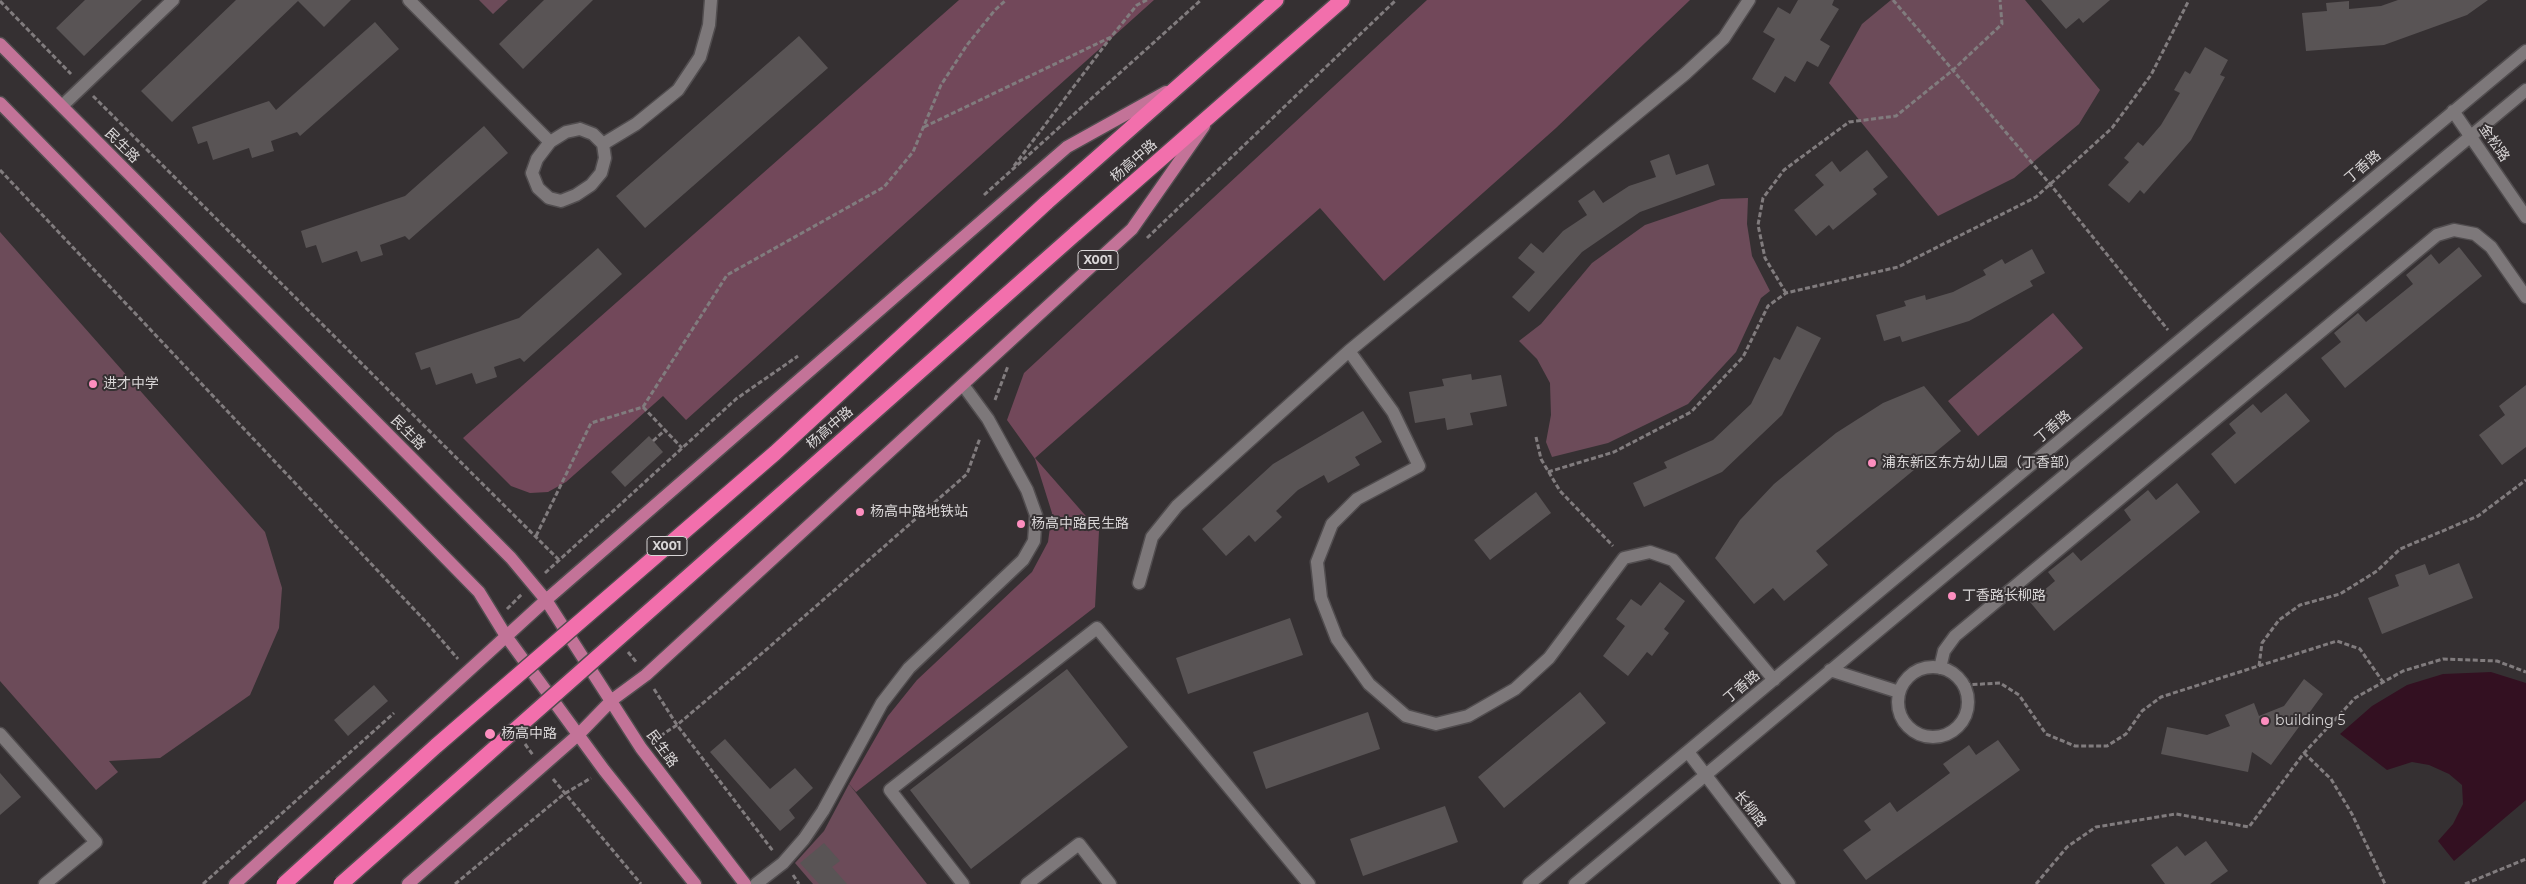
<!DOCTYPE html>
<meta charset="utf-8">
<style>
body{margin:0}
canvas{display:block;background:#353032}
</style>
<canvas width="2526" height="884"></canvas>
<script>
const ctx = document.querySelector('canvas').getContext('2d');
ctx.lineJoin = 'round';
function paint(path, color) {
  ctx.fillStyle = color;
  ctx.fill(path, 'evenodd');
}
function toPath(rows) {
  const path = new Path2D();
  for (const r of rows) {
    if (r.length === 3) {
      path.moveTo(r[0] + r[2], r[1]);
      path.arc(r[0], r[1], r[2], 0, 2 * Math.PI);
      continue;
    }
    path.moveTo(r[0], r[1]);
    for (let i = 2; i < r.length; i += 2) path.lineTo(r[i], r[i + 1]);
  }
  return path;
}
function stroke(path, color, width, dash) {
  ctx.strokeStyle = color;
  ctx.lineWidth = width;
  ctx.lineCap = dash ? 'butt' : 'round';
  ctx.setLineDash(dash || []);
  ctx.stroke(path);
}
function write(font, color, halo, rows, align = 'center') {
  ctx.font = font + ' Montserrat,"Noto Sans SC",sans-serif';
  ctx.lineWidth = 4;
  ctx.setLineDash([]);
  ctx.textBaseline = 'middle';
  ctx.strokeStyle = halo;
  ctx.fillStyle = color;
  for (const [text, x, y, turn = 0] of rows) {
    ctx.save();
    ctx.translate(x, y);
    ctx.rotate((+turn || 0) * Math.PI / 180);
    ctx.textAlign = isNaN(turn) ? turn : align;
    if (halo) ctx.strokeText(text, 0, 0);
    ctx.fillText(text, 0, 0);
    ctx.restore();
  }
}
const green = toPath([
 [479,0,508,0,493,14],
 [1891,0,2025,0,2100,90,2079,124,2014,178,1938,216,1829,83,1862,24],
 [1748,198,1747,224,1752,256,1770,291,1761,298,1736,352,1688,404,1608,443,1552,457,1546,442,1551,415,1550,383,1537,359,1519,341,1541,324,1592,263,1645,225,1721,199],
 [0,232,265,532,282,588,279,628,250,695,160,758,109,761,118,772,96,790,0,681],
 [2053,313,2083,348,1978,436,1948,401],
 [849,784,927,884,813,884,795,863,824,831]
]);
const forest = toPath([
 [959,0,1154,0,686,420,663,396,566,482,548,492,530,493,511,486,463,438],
 [1427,0,1690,0,1556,128,1384,281,1320,208,1035,458,1099,531,1095,607,856,792,849,784,888,716,917,680,1032,572,1048,542,1052,513,1035,459,1007,420,1024,373]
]);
const water = toPath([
 [2491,672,2526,683,2526,800,2454,861,2438,841,2453,824,2463,804,2462,785,2449,774,2429,765,2412,762,2387,770,2340,734,2372,706,2407,685,2443,674]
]);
const building = toPath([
 [85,0,142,0,84,56,56,28],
 [236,0,351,0,324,27,298,1,172,122,141,91],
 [544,0,593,0,523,69,499,44],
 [1798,0,1834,0,1832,5,1839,9,1820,40,1830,46,1818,67,1807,61,1795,82,1785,76,1775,93,1752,79,1775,39,1763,32,1778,7,1790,14],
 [2041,0,2110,0,2083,23,2079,18,2066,29],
 [2398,0,2488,0,2467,15,2384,45,2306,51,2302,13,2327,11,2326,3,2349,1,2349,9,2381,6],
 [375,22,399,49,300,136,297,132,271,141,274,151,252,158,249,148,213,160,207,141,198,144,192,127,269,101,276,110],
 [799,36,828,68,645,228,616,196],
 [2205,47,2228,60,2220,75,2225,77,2191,140,2144,194,2140,190,2129,203,2108,185,2129,162,2124,158,2138,142,2143,146,2161,125,2180,93,2174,90,2185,71,2190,74],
 [484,126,508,153,409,240,405,236,380,245,383,255,361,262,357,251,322,263,316,245,306,248,301,231,405,196],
 [1867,150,1888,177,1873,189,1877,194,1833,230,1829,225,1816,236,1794,210,1824,185,1815,175,1832,161,1840,172],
 [1669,154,1676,175,1708,164,1715,185,1640,212,1582,252,1529,312,1512,297,1535,272,1518,258,1531,243,1543,253,1563,231,1587,215,1578,201,1594,190,1603,203,1629,186,1656,177,1650,161],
 [2459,247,2482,276,2345,388,2321,358,2341,342,2334,333,2358,313,2366,322,2413,284,2406,275,2431,254,2439,264],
 [598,248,622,274,524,362,520,358,494,367,497,377,476,384,472,373,436,385,430,367,421,370,415,353,519,318],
 [2032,249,2045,273,2030,281,2033,286,1969,321,1902,342,1900,336,1884,341,1876,315,1906,306,1904,301,1925,295,1926,300,1953,292,1986,275,1983,270,2002,259,2005,264],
 [1797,326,1821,338,1782,415,1722,472,1644,507,1633,483,1667,468,1664,462,1713,440,1751,404,1774,357,1780,360],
 [1471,374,1472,380,1501,375,1507,406,1470,413,1473,425,1447,430,1445,418,1415,423,1409,392,1444,386,1442,379],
 [2526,385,2526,447,2502,465,2479,435,2505,415,2499,406],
 [1924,386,1961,431,1816,551,1828,565,1784,601,1773,588,1754,604,1715,558,1740,520,1774,484,1836,433,1883,403],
 [2286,393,2310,421,2235,484,2211,454,2236,433,2229,424,2253,404,2261,413],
 [1363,411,1382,442,1355,457,1360,465,1328,483,1324,475,1298,490,1276,511,1282,517,1255,542,1249,535,1226,556,1202,529,1273,464],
 [649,436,663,452,625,487,611,472],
 [2177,483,2200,512,2054,631,2030,602,2055,581,2048,572,2073,552,2081,561,2131,520,2124,510,2148,490,2156,500],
 [1536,492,1551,513,1490,560,1474,540],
 [2459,563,2473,598,2382,634,2368,598,2399,586,2395,575,2425,564,2429,575],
 [1660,582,1685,601,1664,629,1669,633,1652,656,1647,652,1628,676,1603,656,1625,626,1616,619,1631,599,1641,606],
 [1290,618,1303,655,1188,694,1176,658],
 [1067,669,1128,747,971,869,910,790],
 [2304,679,2323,694,2271,765,2252,752,2248,772,2161,754,2167,727,2207,735,2230,726,2225,715,2254,703,2259,716,2284,706],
 [374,685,388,701,348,736,334,720],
 [1580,692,1606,723,1504,808,1478,777],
 [1368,712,1380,749,1266,789,1253,752],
 [725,739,770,789,795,768,813,788,789,810,795,818,780,831,710,752],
 [1998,740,2020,770,1866,880,1843,850,1871,830,1864,821,1890,802,1897,812,1923,793,1950,773,1943,764,1969,745,1976,755],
 [0,773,21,797,0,815],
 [1445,806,1458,842,1363,876,1350,839],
 [2206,841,2228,871,2210,884,2165,884,2151,865,2177,846,2185,856],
 [824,843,840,861,832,867,847,884,819,884,800,863]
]);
const path = toPath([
 [1893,0,2050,184,2168,330],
 [0,1,71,74],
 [93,96,560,561],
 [924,127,1111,37,1137,5,1147,0],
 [1014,166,1111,37],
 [0,170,427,623,458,659],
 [984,195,1201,0],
 [1147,238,1396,0],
 [1786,293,1765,258,1758,225,1763,198,1784,170,1849,122,1896,116,1953,70,2002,24,2000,0],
 [995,400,1008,366],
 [643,407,682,448],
 [1536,437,1541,459,1560,491,1613,546],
 [653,441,665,430],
 [1548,472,1614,452,1691,412,1743,357,1768,306,1786,293,1898,267,2036,197,2112,128,2151,75,2189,0],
 [536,536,591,423,643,407,727,275,884,187,913,152,941,85,967,45,995,10,1006,0],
 [545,573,736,399,798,356],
 [507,609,522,594],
 [628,652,637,663],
 [2259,666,2262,643,2279,620,2300,605,2340,594,2377,571,2400,549,2478,516,2526,480],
 [1965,685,2000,683,2019,695,2046,734,2075,746,2107,746,2126,734,2142,711,2161,697,2337,641,2360,649,2383,682],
 [654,689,677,725,773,851],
 [654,740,677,725,767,649,967,474,980,438],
 [525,744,533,755],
 [2304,753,2331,779,2352,814,2385,884],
 [553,779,641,884],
 [793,875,799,884],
 [203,884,394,713],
 [455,884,564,794,591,778],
 [2036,884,2067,847,2096,827,2176,814,2249,827,2304,753,2355,698,2403,671,2443,659,2497,661,2526,672],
 [2465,884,2526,859]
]);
const minor = toPath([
 [409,0,550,142],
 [62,106,173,0],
 [2453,111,2526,217],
 [580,129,593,134,603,144,605,158,601,173,591,185,576,195,561,201,549,198,538,188,532,173,537,159,550,142,566,132,580,129],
 [603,144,636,124,678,90,700,57,709,25,711,0],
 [1349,351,1393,412,1419,466,1357,499,1332,524,1317,562,1321,598,1337,639,1369,684,1406,716,1436,724,1468,716,1515,689,1549,658,1624,558,1650,552,1673,560,1774,680],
 [1139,583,1152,537,1177,506,1349,351,1685,74,1724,38,1749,0],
 [1933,702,35],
 [1940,668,1944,651,1955,636,2437,235,2454,230,2475,234,2491,247,2526,297],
 [1830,670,1899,692],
 [0,734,96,842,45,884],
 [1688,752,1789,884],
 [756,884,783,863,804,839,823,811,882,703,909,668,1023,560,1034,541,1036,515,1027,490,988,419,963,385],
 [963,884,890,790,1097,628,1309,884],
 [1027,884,1079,844,1110,884],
 [1529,884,2526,51],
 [1575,884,2526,90]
]);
const major = toPath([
 [0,44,511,558,546,600,641,748,745,884],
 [0,103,479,592,506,636,604,770,695,884],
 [235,884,546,600,1067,147,1166,92],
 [408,884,579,734,612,700,646,675,1132,229,1204,126]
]);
const highway = toPath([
 [1046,203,1276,0],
 [1075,234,1342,0]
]);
const highwayBridge = toPath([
 [284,884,436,746,775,453,1046,203],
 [341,884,1075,234]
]);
const markers = [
 [93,384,5,"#fd8ebf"],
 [1872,463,5,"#fd8ebf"],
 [860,512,5,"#fd8ebf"],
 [1021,524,5,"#fd8ebf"],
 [1952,596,5,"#fd8ebf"],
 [2265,721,5,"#fd8ebf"],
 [490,734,6,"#fd8ebf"]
];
const shields = [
 [1098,260,40],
 [667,546,40]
];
const shieldNames = [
 ["X001",1098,260],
 ["X001",667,546]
];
const streetNames = [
 ["金松路",2494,143,56],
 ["民生路",122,146,45],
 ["杨高中路",1134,161,-41],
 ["丁香路",2363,167,-40],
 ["丁香路",2053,427,-40],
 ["杨高中路",830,428,-41],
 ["民生路",408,433,45],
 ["丁香路",1742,687,-40],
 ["民生路",662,749,54],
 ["长柳路",1750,809,52]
];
const poiNames = [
 ["进才中学",103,384],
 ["浦东新区东方幼儿园（丁香部）",1882,463],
 ["杨高中路地铁站",870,512],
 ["杨高中路民生路",1031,524],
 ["丁香路长柳路",1962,596],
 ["building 5",2275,721],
 ["杨高中路",501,734]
];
paint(green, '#6c4b59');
paint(forest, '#72485a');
paint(water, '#331021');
paint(building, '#595455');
stroke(minor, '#514d4f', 15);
stroke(major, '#514d4f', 15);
stroke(highway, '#514d4f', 18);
stroke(path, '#817c7e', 3, [5, 2.5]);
stroke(minor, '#7d787a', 12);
stroke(major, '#c37398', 12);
stroke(highway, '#f26fac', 15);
stroke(highwayBridge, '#514d4f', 18, []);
stroke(highwayBridge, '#f26fac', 15);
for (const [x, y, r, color] of markers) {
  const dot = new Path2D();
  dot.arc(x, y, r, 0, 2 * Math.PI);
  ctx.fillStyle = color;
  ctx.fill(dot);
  stroke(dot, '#353032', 2);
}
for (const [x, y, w] of shields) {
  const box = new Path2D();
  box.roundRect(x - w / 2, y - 9.5, w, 19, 4);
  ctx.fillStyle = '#353032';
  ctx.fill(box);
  stroke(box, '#d9d6d7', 1);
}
write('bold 12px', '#d9d6d7', null, shieldNames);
write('14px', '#d9d6d7', '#353032', streetNames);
write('14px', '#d9d6d7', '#353032', poiNames, 'left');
</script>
